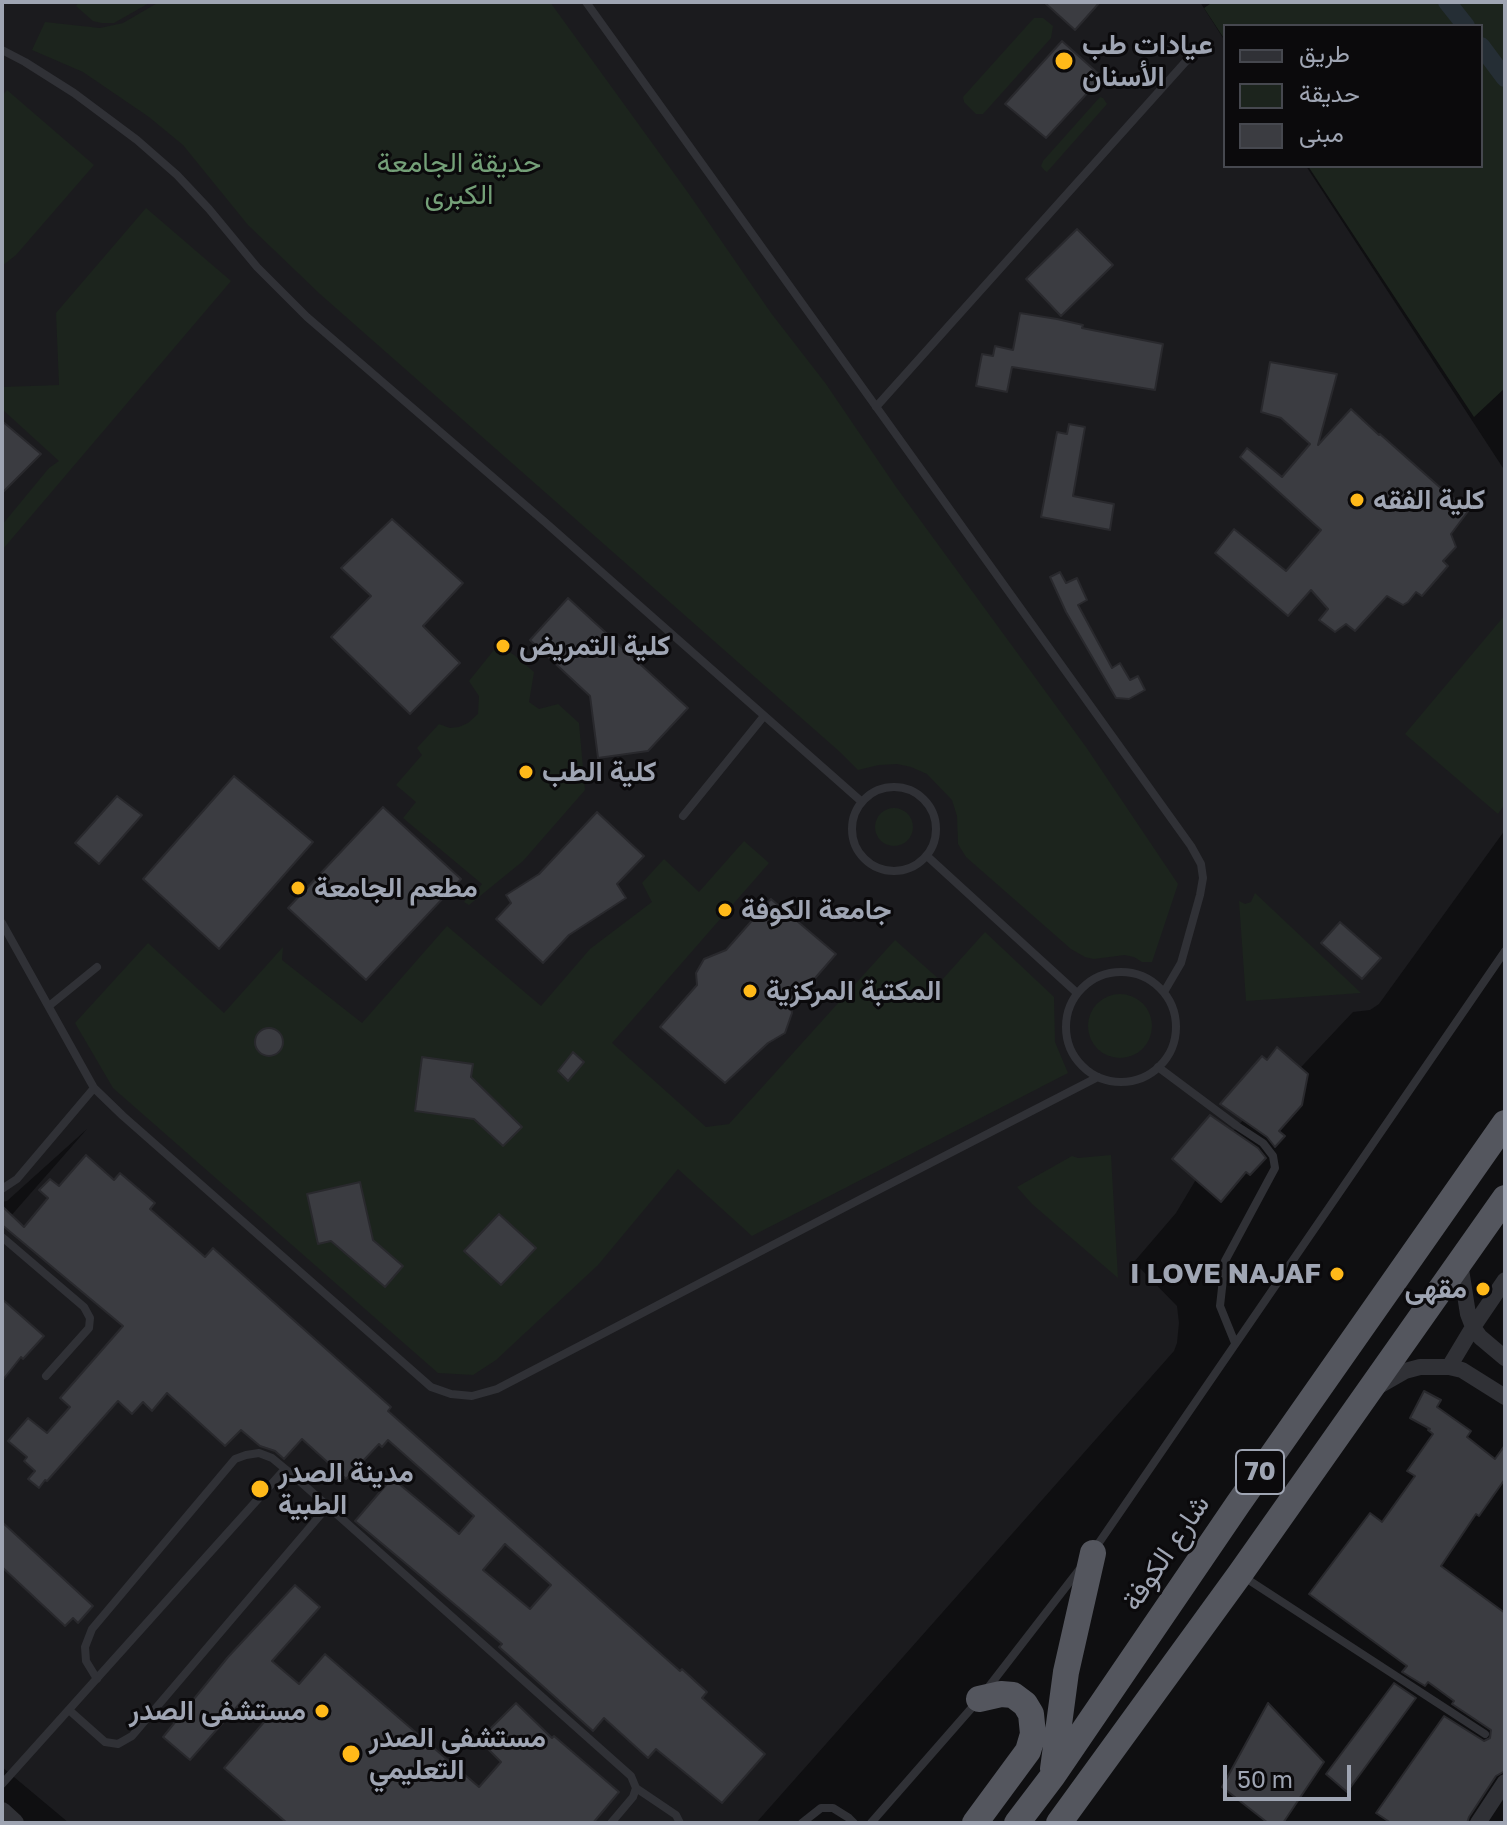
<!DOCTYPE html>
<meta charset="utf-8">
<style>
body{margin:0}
#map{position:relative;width:1507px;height:1825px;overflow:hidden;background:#0f0f11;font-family:"Golos Text",Vazirmatn,sans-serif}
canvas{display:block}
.frame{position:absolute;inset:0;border:4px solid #9fa5b3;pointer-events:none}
.legend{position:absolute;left:1223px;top:24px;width:260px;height:144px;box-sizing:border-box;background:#0b0a0c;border:2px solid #46484f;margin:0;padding:10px 14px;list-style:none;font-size:24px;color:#9fa5b3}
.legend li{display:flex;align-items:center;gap:16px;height:40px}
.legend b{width:40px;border:2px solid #46484f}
.scale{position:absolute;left:1223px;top:1765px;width:128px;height:36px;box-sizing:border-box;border:4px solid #9fa5b3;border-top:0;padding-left:10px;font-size:24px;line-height:28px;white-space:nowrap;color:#9fa5b3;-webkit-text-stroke:6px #0b0a0c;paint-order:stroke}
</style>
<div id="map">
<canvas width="1507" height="1825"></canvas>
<div class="frame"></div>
<ul class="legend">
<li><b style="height:10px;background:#303136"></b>طريق</li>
<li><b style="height:22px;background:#1c241d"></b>حديقة</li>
<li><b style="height:22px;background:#3b3c41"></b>مبنى</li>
</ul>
<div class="scale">50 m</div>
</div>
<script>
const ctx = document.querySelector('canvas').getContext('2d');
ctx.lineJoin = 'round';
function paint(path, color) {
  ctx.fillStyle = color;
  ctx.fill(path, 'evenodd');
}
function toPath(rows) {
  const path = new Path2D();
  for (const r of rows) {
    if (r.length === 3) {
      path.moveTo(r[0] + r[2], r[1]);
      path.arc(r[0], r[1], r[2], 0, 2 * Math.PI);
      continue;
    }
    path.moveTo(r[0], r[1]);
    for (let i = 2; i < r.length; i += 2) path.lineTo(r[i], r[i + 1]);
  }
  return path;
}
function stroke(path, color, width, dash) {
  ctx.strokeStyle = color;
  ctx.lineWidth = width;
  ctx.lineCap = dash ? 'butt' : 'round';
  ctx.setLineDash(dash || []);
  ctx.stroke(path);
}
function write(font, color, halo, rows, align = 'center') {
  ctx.font = font + ' "Golos Text",Vazirmatn,sans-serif';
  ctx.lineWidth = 6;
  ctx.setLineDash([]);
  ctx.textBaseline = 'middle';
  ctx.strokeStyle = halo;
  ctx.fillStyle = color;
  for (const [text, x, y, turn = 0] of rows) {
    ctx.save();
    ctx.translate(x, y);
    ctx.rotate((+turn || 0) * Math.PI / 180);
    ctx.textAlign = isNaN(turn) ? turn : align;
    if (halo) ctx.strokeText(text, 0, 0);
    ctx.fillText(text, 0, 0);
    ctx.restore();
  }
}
const built = toPath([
 [2,2,1200,2,1225,41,1225,166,1306,166,1505,471,1505,830,1379,1004,1370,1010,1353,1012,1288,1081,1267,1093,1207,1161,1176,1213,1134,1262,1177,1306,1179,1323,1177,1343,1174,1351,756,1823,69,1823,2,1767,2,1226,87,1129,7,1201,2,1202]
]);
const green = toPath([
 [79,2,151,2,114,23,102,23,93,21,76,6],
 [159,2,550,2,689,194,771,313,826,384,896,487,1086,747,1178,884,1152,962,1142,962,1134,957,1125,955,1094,959,1085,957,1071,949,966,857,958,844,957,816,952,800,927,774,911,767,897,764,879,765,858,770,840,752,320,294,248,225,183,145,149,117,83,72,32,50,45,22,100,28,123,23],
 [1213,2,1505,2,1505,388,1474,417,1308,166,1481,166,1481,26,1225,26,1225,40,1204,8],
 [1034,18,1043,18,1053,26,1051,38,983,114,976,114,964,102,963,97],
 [7,90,94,165,16,255,2,266,2,96],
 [1100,97,1103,98,1107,104,1047,172,1044,170,1041,166,1043,161],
 [146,208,231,281,3,549,2,525,49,468,59,461,2,409,2,387,59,385,56,313],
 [1505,615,1505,804,1498,814,1405,734],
 [498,645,514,655,534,672,529,702,539,709,558,704,579,723,585,790,523,861,469,905,464,902,473,891,479,888,482,884,403,818,416,802,396,785,422,755,417,748,439,724,450,728,459,727,468,723,478,714,479,696,469,681],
 [894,827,19],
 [744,841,769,863,612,1043,706,1127,729,1124,895,940,941,981,985,932,1054,997,1055,1042,1068,1073,752,1236,678,1169,598,1265,496,1360,473,1375,438,1373,113,1088,75,1023,148,943,224,1013,283,947,282,960,362,1023,447,926,541,1006,590,949,652,902,642,883,664,859,699,892],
 [1255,893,1361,993,1246,1001,1239,901,1245,904,1251,902],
 [1120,1026,32],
 [1111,1155,1118,1278,1032,1204,1017,1187,1072,1156,1078,1158]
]);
const canal = toPath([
 [1447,2,1466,26],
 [1481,46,1505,78]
]);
const building = toPath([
 [1044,2,1100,2,1075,30,1044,2],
 [1062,41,1102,77,1046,138,1005,104,1062,41],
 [1077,229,1113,265,1061,316,1026,279,1077,229],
 [1020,313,1057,319,1083,325,1082,328,1163,344,1155,390,1012,367,1007,392,976,386,982,354,993,356,995,346,1013,350,1020,313],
 [1270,362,1337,374,1318,445,1351,409,1379,435,1380,434,1443,490,1469,510,1451,534,1456,547,1443,561,1448,566,1422,596,1416,592,1408,602,1403,605,1387,596,1355,631,1346,624,1335,632,1319,620,1328,609,1311,590,1288,616,1215,553,1234,529,1286,571,1321,530,1240,457,1247,448,1282,477,1310,444,1281,418,1261,412,1270,362],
 [2,421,41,454,2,493,2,421],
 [1069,424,1085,427,1073,496,1114,504,1110,530,1041,517,1057,432,1067,434,1069,424],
 [392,519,463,583,423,626,460,663,410,714,331,637,371,596,341,568,392,519],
 [1060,572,1066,583,1077,578,1087,600,1078,605,1112,668,1120,663,1130,680,1138,676,1145,690,1129,699,1116,698,1066,612,1050,577,1060,572],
 [568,598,688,708,648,751,598,758,590,696,530,640,568,598],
 [234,776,313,842,219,949,143,879,234,776],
 [117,796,142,815,99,864,75,843,117,796],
 [383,807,461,879,366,980,288,908,383,807],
 [597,812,644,856,617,884,626,898,569,935,543,963,496,919,511,903,506,895,539,874,597,812],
 [771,899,836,954,791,1006,792,1013,785,1033,768,1043,725,1083,660,1027,697,985,696,973,704,959,726,950,771,899],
 [1340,922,1381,958,1362,979,1321,943,1340,922],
 [269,1042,14],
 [1277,1047,1308,1074,1302,1105,1279,1131,1285,1136,1275,1147,1267,1137,1220,1104,1262,1056,1267,1060,1277,1047],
 [573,1052,584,1062,568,1081,558,1071,573,1052],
 [422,1057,473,1064,471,1077,522,1127,503,1146,474,1119,415,1111,422,1057],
 [1210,1115,1258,1148,1266,1158,1250,1175,1246,1172,1221,1202,1172,1159,1210,1115],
 [86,1155,114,1180,120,1173,155,1203,150,1209,205,1257,213,1248,391,1407,388,1411,680,1671,682,1669,707,1692,702,1698,765,1754,722,1803,656,1749,648,1758,604,1718,593,1731,499,1647,502,1644,355,1521,392,1478,459,1534,474,1516,388,1440,382,1447,379,1444,346,1479,302,1439,284,1459,275,1451,260,1446,241,1430,225,1446,167,1393,152,1411,143,1402,132,1414,118,1401,47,1481,45,1480,39,1488,28,1479,35,1471,24,1461,27,1457,8,1441,28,1418,47,1433,70,1407,60,1398,123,1326,2,1225,2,1206,24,1227,48,1198,39,1190,50,1179,59,1186,86,1155],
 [505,1544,551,1585,530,1609,483,1570,505,1544],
 [360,1182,373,1240,403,1266,385,1287,331,1241,318,1244,307,1194,360,1182],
 [499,1214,536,1248,501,1285,464,1251,499,1214],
 [2,1299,44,1336,23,1359,21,1357,2,1381,2,1299],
 [1424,1391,1441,1400,1437,1407,1471,1431,1467,1437,1495,1459,1505,1445,1505,1479,1479,1516,1476,1514,1441,1566,1505,1613,1505,1771,1496,1776,1469,1817,1467,1823,1391,1823,1376,1813,1444,1716,1484,1741,1490,1738,1491,1730,1452,1704,1454,1701,1428,1682,1425,1686,1402,1672,1407,1666,1309,1594,1370,1513,1382,1522,1415,1476,1407,1471,1433,1434,1428,1430,1430,1429,1410,1418,1424,1391],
 [2,1522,93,1606,78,1623,73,1618,65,1626,2,1567,2,1522],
 [295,1585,320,1607,272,1661,299,1684,325,1654,479,1787,501,1762,479,1740,516,1703,552,1738,554,1736,619,1792,593,1823,287,1823,224,1768,265,1721,242,1701,190,1760,163,1737,228,1657,295,1585],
 [1394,1683,1416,1698,1347,1792,1326,1774,1394,1683],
 [1268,1703,1324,1762,1283,1823,1268,1823,1222,1787,1268,1703]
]);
const service = toPath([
 [586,2,1191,846,1201,864,1203,878,1200,895,1181,963,1164,992],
 [2,50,25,62,74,93,137,140,177,175,209,209,257,267,307,317,546,523,862,802],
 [876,407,1197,49],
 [894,829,42],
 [683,816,764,716],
 [927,856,1077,993],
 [2,923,94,1088,123,1116,431,1387,451,1394,472,1396,497,1389,857,1201,1098,1077],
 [1121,1027,55],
 [49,1006,97,967],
 [1158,1067,1237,1126,1263,1143,1273,1156,1275,1168,1225,1261,1220,1306,1235,1343],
 [2,1189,17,1179,94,1088],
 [2,1237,84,1307,90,1318,89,1328,46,1376],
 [1094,1550,1505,951],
 [1244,1577,1485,1734],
 [97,1679,86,1661,85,1647,92,1629,235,1459,246,1455,259,1453,272,1458,295,1477,631,1776,636,1788,633,1797,611,1823],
 [987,1689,1079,1570],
 [69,1710,105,1742,118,1744,132,1736,328,1506],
 [2,1784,285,1469],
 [636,1788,676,1815,680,1823],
 [802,1823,821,1808,833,1808,849,1818,854,1823],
 [871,1823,976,1703]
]);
const minor = toPath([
 [1460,1263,1468,1314,1473,1327,1480,1337,1505,1358],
 [1449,1367,1473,1327,1505,1280],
 [1377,1387,1405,1371,1420,1367,1449,1367,1462,1370,1505,1397],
 [1478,1823,1505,1782]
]);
const tertiary = toPath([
 [2,1812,14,1823]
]);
const trunk = toPath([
 [1053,1769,1066,1672,1093,1553],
 [975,1823,1028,1751,1033,1734,1031,1714,1025,1704,1013,1695,1001,1694,979,1699],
 [1017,1823,1052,1777,1238,1504,1505,1123],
 [1059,1823,1240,1574,1505,1198]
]);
const markers = [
 [1064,61,10,"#ffb919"],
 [1357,500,8,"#ffb919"],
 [503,646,8,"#ffb919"],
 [526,772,8,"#ffb919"],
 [298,888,8,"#ffb919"],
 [725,910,8,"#ffb919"],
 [750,991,8,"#ffb919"],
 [1337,1274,8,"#ffb919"],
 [1483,1289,8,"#ffb919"],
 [260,1489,10,"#ffb919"],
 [322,1711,8,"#ffb919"],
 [351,1754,10,"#ffb919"]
];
const shields = [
 [1260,1472,48]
];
const shieldNames = [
 ["70",1260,1472]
];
const poiNames = [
 ["عيادات طب",1082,45],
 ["الأسنان",1082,77],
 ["كلية الفقه",1373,500],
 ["كلية التمريض",519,646],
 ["كلية الطب",542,772],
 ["مطعم الجامعة",314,888],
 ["جامعة الكوفة",741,910],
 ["المكتبة المركزية",766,991],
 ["I LOVE NAJAF",1321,1274,"right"],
 ["مقهى",1467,1289,"right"],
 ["مدينة الصدر",278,1473],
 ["الطبية",278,1505],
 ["مستشفى الصدر",306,1711,"right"],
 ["مستشفى الصدر",369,1738],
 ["التعليمي",369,1770]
];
const parkNames = [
 ["حديقة الجامعة",459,163],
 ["الكبرى",459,195]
];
const streetNames = [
 ["شارع الكوفة",1166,1553,-56]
];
paint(built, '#1b1b1e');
paint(green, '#1c241d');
stroke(canal, '#252e35', 18);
paint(building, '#3b3c41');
stroke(building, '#29292d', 2);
stroke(service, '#303136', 8);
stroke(minor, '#303136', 16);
stroke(tertiary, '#303136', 20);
stroke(trunk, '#54565e', 26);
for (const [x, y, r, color] of markers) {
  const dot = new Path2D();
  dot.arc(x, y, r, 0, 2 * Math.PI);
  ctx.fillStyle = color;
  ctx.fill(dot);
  stroke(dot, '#0b0a0c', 3);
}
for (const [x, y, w] of shields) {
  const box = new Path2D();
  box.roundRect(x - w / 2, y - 22, w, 44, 6);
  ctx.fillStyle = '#0b0a0c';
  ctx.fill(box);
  stroke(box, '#9fa5b3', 2);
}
write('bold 26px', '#9fa5b3', null, shieldNames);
write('bold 28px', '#9fa5b3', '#0b0a0c', poiNames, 'left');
write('28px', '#74a078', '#0b0a0c', parkNames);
write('28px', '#9fa5b3', '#0b0a0c', streetNames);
</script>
